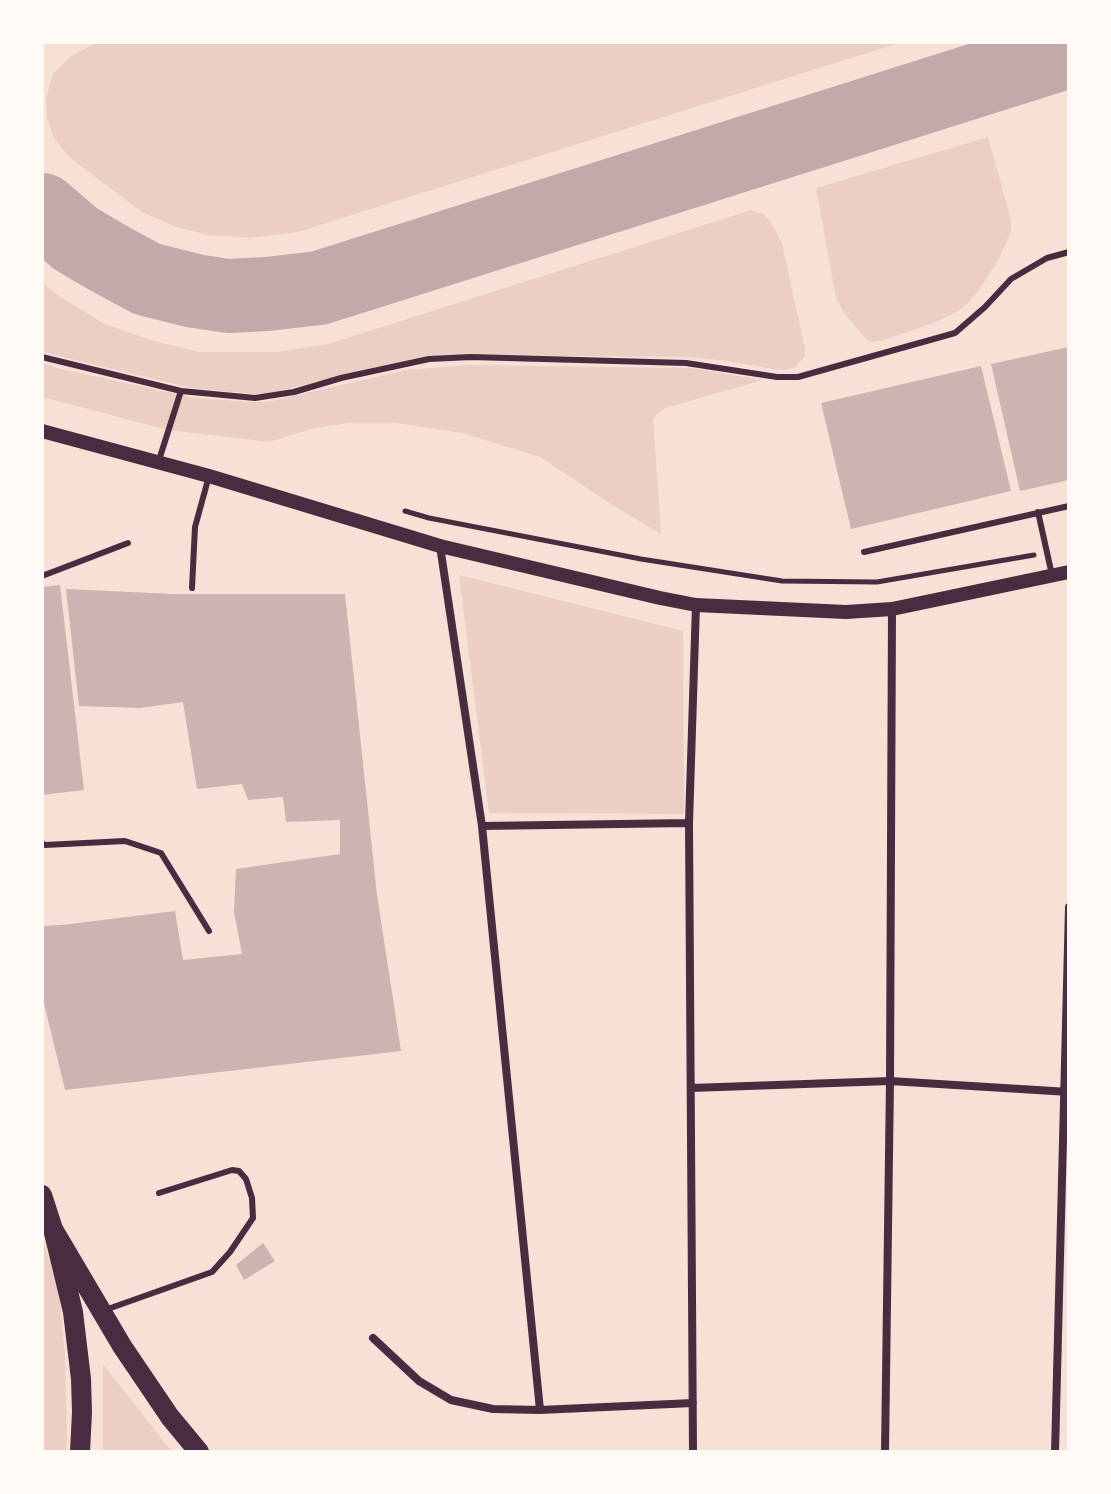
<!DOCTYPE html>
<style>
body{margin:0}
#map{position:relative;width:1111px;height:1494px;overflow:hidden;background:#f7e1d7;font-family:"Fira Sans",sans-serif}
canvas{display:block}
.frame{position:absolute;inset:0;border:44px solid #fffaf5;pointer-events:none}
</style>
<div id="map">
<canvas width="1111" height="1494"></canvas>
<div class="frame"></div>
</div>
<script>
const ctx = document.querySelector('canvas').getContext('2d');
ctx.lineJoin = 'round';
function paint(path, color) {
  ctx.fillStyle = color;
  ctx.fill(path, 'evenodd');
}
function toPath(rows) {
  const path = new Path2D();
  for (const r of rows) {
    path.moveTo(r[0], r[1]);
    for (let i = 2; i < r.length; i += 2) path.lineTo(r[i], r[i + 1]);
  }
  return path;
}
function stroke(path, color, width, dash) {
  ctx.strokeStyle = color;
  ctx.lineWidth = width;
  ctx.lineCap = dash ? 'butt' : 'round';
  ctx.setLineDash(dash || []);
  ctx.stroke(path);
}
const green = toPath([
 [98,42,902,42,298,232,249,238,208,235,176,227,142,212,70,158,54,138,47,119,46,98,53,74,71,56],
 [988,137,1011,220,1011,231,999,259,977,293,965,306,951,315,936,322,881,341,872,342,867,340,844,313,836,298,816,188],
 [751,210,764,214,775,229,782,244,805,348,805,356,794,368,785,370,773,369,727,361,689,357,471,355,340,376,272,393,252,394,191,388,42,352,42,283,65,300,103,323,150,340,199,352,278,352,328,344],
 [42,363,61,369,195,398,252,402,267,402,406,370,467,365,690,368,763,380,665,408,653,418,661,534,614,506,540,457,462,433,396,423,348,423,311,429,270,442,168,430,42,397],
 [459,575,683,631,684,814,489,813],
 [42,1236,59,1293,65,1355,67,1441,65,1452,42,1452],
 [103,1364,172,1452,103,1452]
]);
const taxiway = toPath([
 [42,210,76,239,110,259,147,279,195,291,228,296,267,294,319,288,1069,51]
]);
const building = toPath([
 [1069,347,1069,480,1020,491,991,364],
 [981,366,1011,491,851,529,821,403],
 [60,585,84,790,42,795,42,587],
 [66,589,173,594,345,594,377,895,401,1051,65,1090,42,995,42,926,62,925,175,911,183,960,242,954,234,912,236,869,340,854,340,820,286,822,283,797,248,800,242,784,197,789,183,702,140,708,79,706],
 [263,1243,275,1261,244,1280,236,1265]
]);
const path = toPath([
 [405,511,429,518,641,559,782,581,877,582,1034,555]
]);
const service = toPath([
 [42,357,181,391,255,398,294,392,341,378,429,359,471,357,686,363,777,377,798,377,955,333,985,307,1011,279,1047,258,1069,252],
 [159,460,181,391],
 [1038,512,1052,575],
 [864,552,1069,506],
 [42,576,128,543],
 [192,588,195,527,209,476],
 [42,843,45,845,125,841,161,853,209,931],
 [105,1310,212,1272,230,1252,253,1218,252,1198,246,1179,239,1171,232,1170,159,1193]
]);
const minor = toPath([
 [440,546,482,826,540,1410],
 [482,826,689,823],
 [691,1088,890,1081,1069,1092],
 [373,1338,419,1381,451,1400,493,1409,540,1410,693,1403],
 [693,1452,689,823,696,605],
 [885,1452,890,1081,892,609],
 [1055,1452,1069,907]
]);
const tertiary = toPath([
 [42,431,209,476,440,546,660,598,696,605,846,612,892,609,1069,572]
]);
const primary = toPath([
 [42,1195,53,1229,73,1312,81,1379,82,1412,80,1452],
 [53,1229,122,1346,170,1417,199,1452]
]);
paint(green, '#ebcfc5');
stroke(taxiway, '#c3aaaa', 74);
paint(building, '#ccb4b1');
stroke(path, '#4a2c40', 5);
stroke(service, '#4a2c40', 6);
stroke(minor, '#4a2c40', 8);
stroke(tertiary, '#4a2c40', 14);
stroke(primary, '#4a2c40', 20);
</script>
